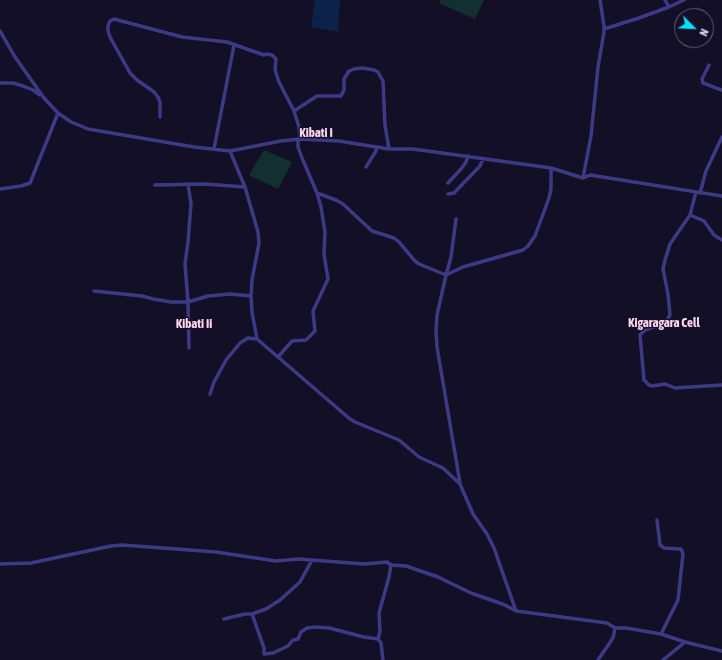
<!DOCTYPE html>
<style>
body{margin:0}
#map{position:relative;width:722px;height:660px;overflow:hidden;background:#130f26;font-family:"Asap Condensed",sans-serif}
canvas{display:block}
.north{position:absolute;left:674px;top:8px;width:40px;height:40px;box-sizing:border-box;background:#130f26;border:1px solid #625e7d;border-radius:50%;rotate:114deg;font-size:11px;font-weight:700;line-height:16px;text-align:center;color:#d9d4ff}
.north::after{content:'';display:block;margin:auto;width:14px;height:18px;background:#00e5ff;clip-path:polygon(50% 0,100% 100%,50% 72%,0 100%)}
</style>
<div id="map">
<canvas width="722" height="660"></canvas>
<div class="north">N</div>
</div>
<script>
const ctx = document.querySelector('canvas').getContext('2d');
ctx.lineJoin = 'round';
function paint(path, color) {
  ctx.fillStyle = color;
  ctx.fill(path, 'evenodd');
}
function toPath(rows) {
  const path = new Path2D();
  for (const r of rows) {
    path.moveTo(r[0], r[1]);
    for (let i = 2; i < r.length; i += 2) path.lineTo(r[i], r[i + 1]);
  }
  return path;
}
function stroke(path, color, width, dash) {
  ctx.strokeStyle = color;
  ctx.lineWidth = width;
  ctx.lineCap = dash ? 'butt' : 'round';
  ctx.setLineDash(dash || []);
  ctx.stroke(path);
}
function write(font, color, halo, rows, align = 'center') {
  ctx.font = font + ' "Asap Condensed",sans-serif';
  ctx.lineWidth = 3;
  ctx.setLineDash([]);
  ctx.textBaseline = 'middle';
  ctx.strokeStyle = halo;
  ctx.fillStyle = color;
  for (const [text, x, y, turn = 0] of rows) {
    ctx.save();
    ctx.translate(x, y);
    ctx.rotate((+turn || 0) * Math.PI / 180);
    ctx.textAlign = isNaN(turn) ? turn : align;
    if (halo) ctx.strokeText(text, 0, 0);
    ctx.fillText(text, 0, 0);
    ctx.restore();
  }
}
const green = toPath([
 [440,0,484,0,475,19,439,3],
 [264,150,292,162,278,189,249,175]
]);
const water = toPath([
 [315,0,340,0,338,32,311,27]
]);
const street = toPath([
 [665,0,669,7],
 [604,29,639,18,669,7,684,0],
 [0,31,15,57,44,98,58,113,71,122,88,129,194,147,230,151,281,141,300,139,339,141,389,149,413,149,551,168,583,178,590,175,722,196],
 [709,65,702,79,703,83,722,90],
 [0,83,13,83,23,86,33,90,40,95],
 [294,111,317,96,341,96,344,90,344,79,349,71,354,69,362,68,374,70,378,72,383,81,385,125,389,149],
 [160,117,160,102,158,97,154,92,137,80,130,73,110,37,108,31,108,26,110,21,114,19,182,37,227,42,264,55,266,54,272,55,276,59,275,70,279,82,294,111,299,127,300,139],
 [214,149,234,45],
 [230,151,245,187,258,232,259,243,252,280,251,296,252,312,257,339,350,419,355,422,399,440,419,457,443,468,460,484,473,514,487,534,494,548,516,611],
 [366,167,376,151,376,147],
 [583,178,591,136,598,67,604,32,604,26,600,0],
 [448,183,461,169,466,162,468,156],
 [155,185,205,184,245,187],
 [0,189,21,186,30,183,58,113],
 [696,192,690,215,670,244,665,260,663,269,668,294,670,315,665,323,645,330,640,335,644,380,649,385,652,386,665,384,675,388,722,385],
 [317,193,336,200,343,204,372,231,394,238,399,242,415,261,419,264,446,275,463,267,523,250,528,246,535,236,549,198,551,189,551,168],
 [700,193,706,171,722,137],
 [448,194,454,193,480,166,483,159],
 [690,215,704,221,714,235,722,240],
 [456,219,451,257,446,275,437,315,436,331,437,347,460,483],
 [94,291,142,296,153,299,171,302,188,302,185,264,188,242,191,204,188,184],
 [189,348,188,302,208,296,230,294,251,296],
 [278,357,292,341,306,340,315,331,313,311,328,279,324,254,325,232,321,207,317,193,302,158,298,147,298,140],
 [210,394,214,382,226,360,240,343,248,338,257,339],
 [657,520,660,545,664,548,679,549,681,549,683,554,678,600,661,634],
 [0,564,31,563,111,546,122,545,216,552,276,561,299,559,364,564,387,562,391,565,406,566,438,577,471,593,505,605,516,611,607,623,615,628,626,628,661,634,685,642,722,651],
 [252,614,264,648,264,654,273,653,288,646,293,640,298,639,301,632,307,628,316,627,329,628,364,637,378,639],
 [224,619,245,614,252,614,266,609,280,600,300,582,312,560],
 [383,660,381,643,378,639,380,631,379,613,389,577,391,565],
 [598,660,613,638,615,628],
 [663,660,685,642]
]);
const quarterNames = [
 ["Kibati I",316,133],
 ["Kigaragara Cell",664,323],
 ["Kibati Ii",194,324]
];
paint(green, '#12302f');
paint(water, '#0c2248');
stroke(street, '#3d3a85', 3.5);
write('bold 13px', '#ffd6f0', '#130f26', quarterNames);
</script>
